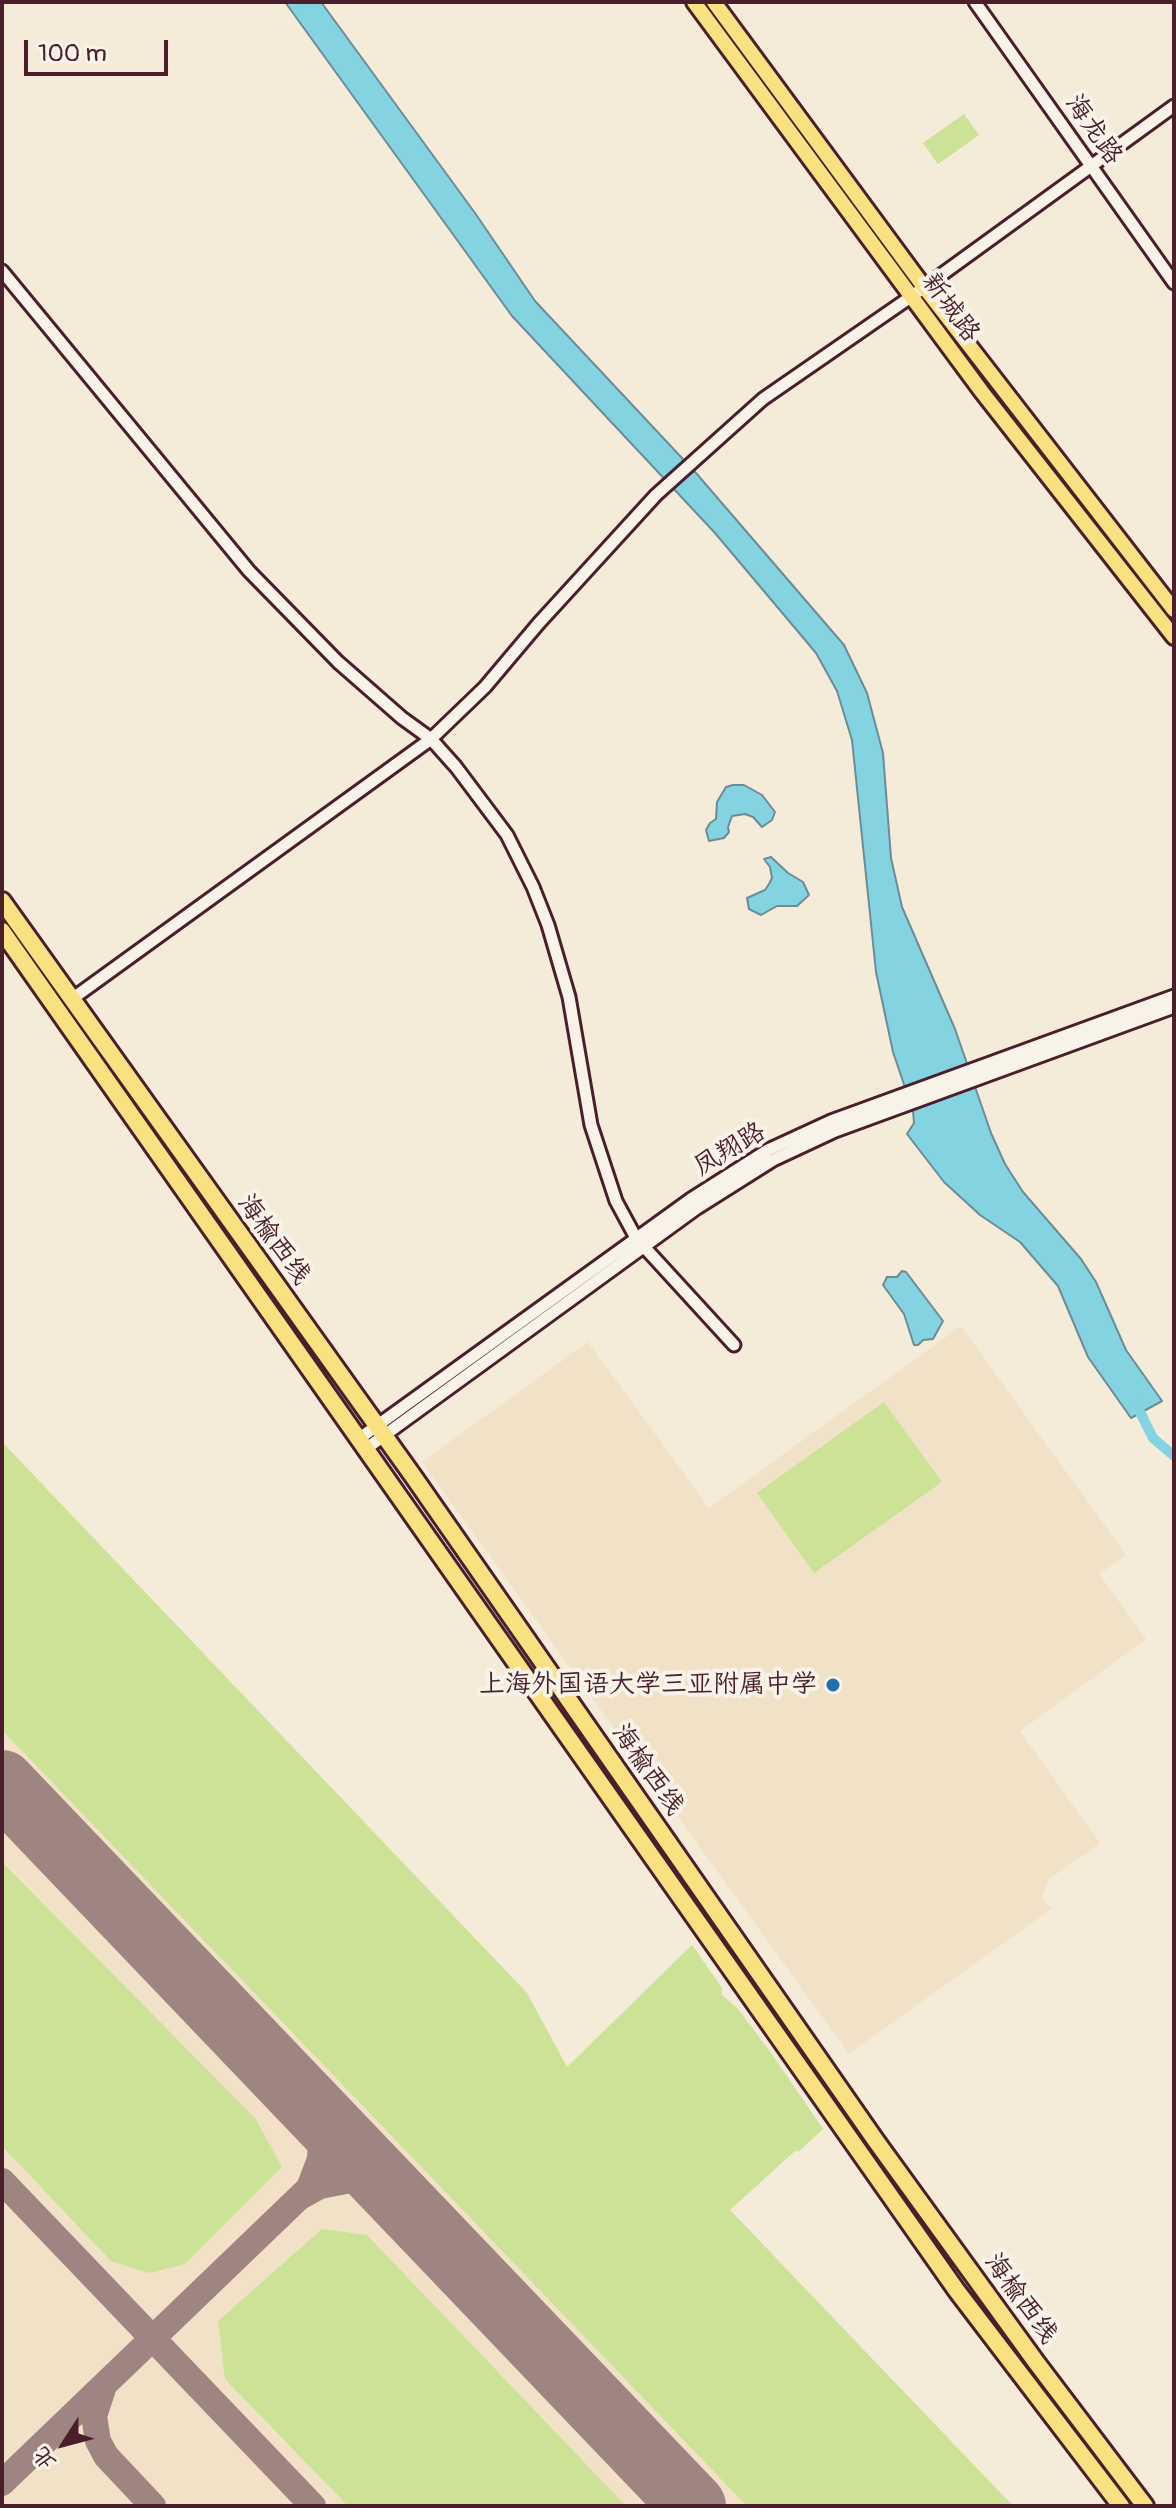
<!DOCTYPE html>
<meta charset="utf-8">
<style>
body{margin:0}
#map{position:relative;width:1176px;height:2508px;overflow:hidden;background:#f4ebd9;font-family:Pangolin,"LXGW WenKai TC",sans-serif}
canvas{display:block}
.frame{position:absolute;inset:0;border:4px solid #4a1f2b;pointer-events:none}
.north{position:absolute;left:24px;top:2404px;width:80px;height:80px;-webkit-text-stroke:6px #f7f3e8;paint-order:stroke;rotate:234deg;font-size:22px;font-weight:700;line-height:32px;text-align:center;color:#4a1f2b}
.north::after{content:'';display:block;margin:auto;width:28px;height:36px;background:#4a1f2b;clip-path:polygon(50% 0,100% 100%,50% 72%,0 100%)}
.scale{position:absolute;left:24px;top:40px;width:144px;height:36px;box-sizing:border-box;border:4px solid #4a1f2b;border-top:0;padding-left:10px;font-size:24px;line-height:28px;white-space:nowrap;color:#4a1f2b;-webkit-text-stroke:6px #f7f3e8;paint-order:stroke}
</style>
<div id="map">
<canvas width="1176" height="2508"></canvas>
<div class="frame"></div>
<div class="north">北</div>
<div class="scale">100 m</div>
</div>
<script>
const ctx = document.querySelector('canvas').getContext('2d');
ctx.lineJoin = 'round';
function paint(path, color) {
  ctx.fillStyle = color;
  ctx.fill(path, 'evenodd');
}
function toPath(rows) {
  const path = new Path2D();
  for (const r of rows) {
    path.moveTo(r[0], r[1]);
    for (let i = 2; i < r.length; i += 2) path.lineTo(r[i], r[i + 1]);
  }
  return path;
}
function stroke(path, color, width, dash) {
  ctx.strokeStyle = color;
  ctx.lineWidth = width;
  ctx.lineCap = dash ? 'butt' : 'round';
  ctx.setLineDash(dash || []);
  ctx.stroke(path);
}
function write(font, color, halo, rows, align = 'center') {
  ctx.font = font + ' Pangolin,"LXGW WenKai TC",sans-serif';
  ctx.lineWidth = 8;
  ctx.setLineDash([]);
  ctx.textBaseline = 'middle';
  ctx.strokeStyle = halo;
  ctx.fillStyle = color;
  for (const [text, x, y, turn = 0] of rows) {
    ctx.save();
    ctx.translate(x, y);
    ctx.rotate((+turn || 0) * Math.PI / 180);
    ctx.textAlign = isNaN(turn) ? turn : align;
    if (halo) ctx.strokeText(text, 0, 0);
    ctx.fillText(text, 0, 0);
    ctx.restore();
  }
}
const built = toPath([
 [961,1326,1126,1555,1099,1574,1146,1639,1020,1731,1100,1843,1048,1880,1042,1897,1051,1909,849,2054,422,1462,588,1342,709,1508],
 [2,1442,527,1993,567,2067,692,1945,722,1988,722,1995,738,2009,771,2053,823,2129,798,2152,796,2150,730,2210,1013,2506,2,2506]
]);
const green = toPath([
 [964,114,979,135,938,164,923,143],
 [884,1402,942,1482,814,1573,757,1493],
 [2,1442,527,1993,567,2067,692,1945,722,1988,722,1995,738,2009,771,2053,823,2129,798,2152,796,2150,730,2210,1013,2506,747,2506,2,1730],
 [2,1862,255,2118,282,2167,185,2264,149,2273,111,2261,2,2146],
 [322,2229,367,2235,626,2506,348,2506,225,2379,218,2321]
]);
const water = toPath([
 [285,2,321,2,475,213,535,301,696,473,844,645,867,693,883,753,891,858,902,907,955,1029,991,1133,1005,1164,1023,1192,1081,1259,1096,1282,1126,1350,1162,1401,1131,1418,1088,1357,1058,1286,1020,1242,980,1215,944,1182,907,1134,914,1123,913,1111,893,1052,876,972,852,740,837,691,816,653,715,533,512,316,285,2],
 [733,785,744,785,762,795,775,812,772,820,762,827,753,817,745,814,732,816,728,827,729,832,724,838,709,841,706,830,710,823,716,819,717,802,726,787,733,785],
 [771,857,788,873,803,882,809,895,797,906,777,906,761,915,749,909,747,898,765,890,769,884,772,878,770,867,764,859,771,857],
 [902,1271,906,1272,943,1321,933,1339,923,1340,918,1345,914,1345,904,1314,883,1285,887,1277,897,1277,902,1271]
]);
const canal = toPath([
 [1136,1404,1153,1438,1174,1456]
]);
const taxiway = toPath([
 [2,1801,87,1872],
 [2,2181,313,2506],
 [302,2196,320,2186,351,2180,379,2186,403,2202],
 [103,2389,94,2416,98,2441,106,2456,153,2506],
 [2,2483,309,2188,320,2159,321,2139,316,2119,299,2094]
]);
const runway = toPath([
 [2,1783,693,2506]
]);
const minor = toPath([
 [975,2,1174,283],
 [2,271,249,571,338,662,402,718,431,739,456,767,507,835,533,887,548,925,569,997,591,1125,616,1201,636,1238,734,1345],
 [72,999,431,739,485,687,539,623,656,495,763,399,912,296,1174,106],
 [360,1438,691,1199,768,1150,831,1121,1174,996],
 [367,1448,697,1208,773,1160,835,1131,1174,1007]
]);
const major = toPath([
 [694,2,982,392,1174,637],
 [714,2,924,287,1174,610]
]);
const highway = toPath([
 [2,901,413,1476,876,2141,1036,2362,1145,2506],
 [2,931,957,2291,1121,2506]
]);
const markers = [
 [833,1685,8,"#1f6fb2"]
];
const streetNames = [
 ["海龙路",1093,130,55],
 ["新城路",950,308,54],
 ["凤翔路",730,1150,-31],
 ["海榆西线",273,1240,54],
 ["海榆西线",647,1770,55],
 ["海榆西线",1020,2299,54]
];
const poiNames = [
 ["上海外国语大学三亚附属中学",817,1685]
];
paint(built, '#f1e2c7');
paint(green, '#cbe297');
paint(water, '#84d3e1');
stroke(water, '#6d8b98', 2);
stroke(canal, '#84d3e1', 10);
stroke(taxiway, '#9f8582', 26);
stroke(runway, '#9f8582', 66);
stroke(minor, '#4a1f2b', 17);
stroke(major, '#4a1f2b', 20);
stroke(highway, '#4a1f2b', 22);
stroke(minor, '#f7f3e8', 11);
stroke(major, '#f9e181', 14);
stroke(highway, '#f9e181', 16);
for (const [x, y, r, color] of markers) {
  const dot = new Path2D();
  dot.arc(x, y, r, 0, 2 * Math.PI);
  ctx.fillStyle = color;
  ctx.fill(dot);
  stroke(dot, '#f7f3e8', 3);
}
write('26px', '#4a1f2b', '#f7f3e8', streetNames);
write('26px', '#4a1f2b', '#f7f3e8', poiNames, 'right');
</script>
